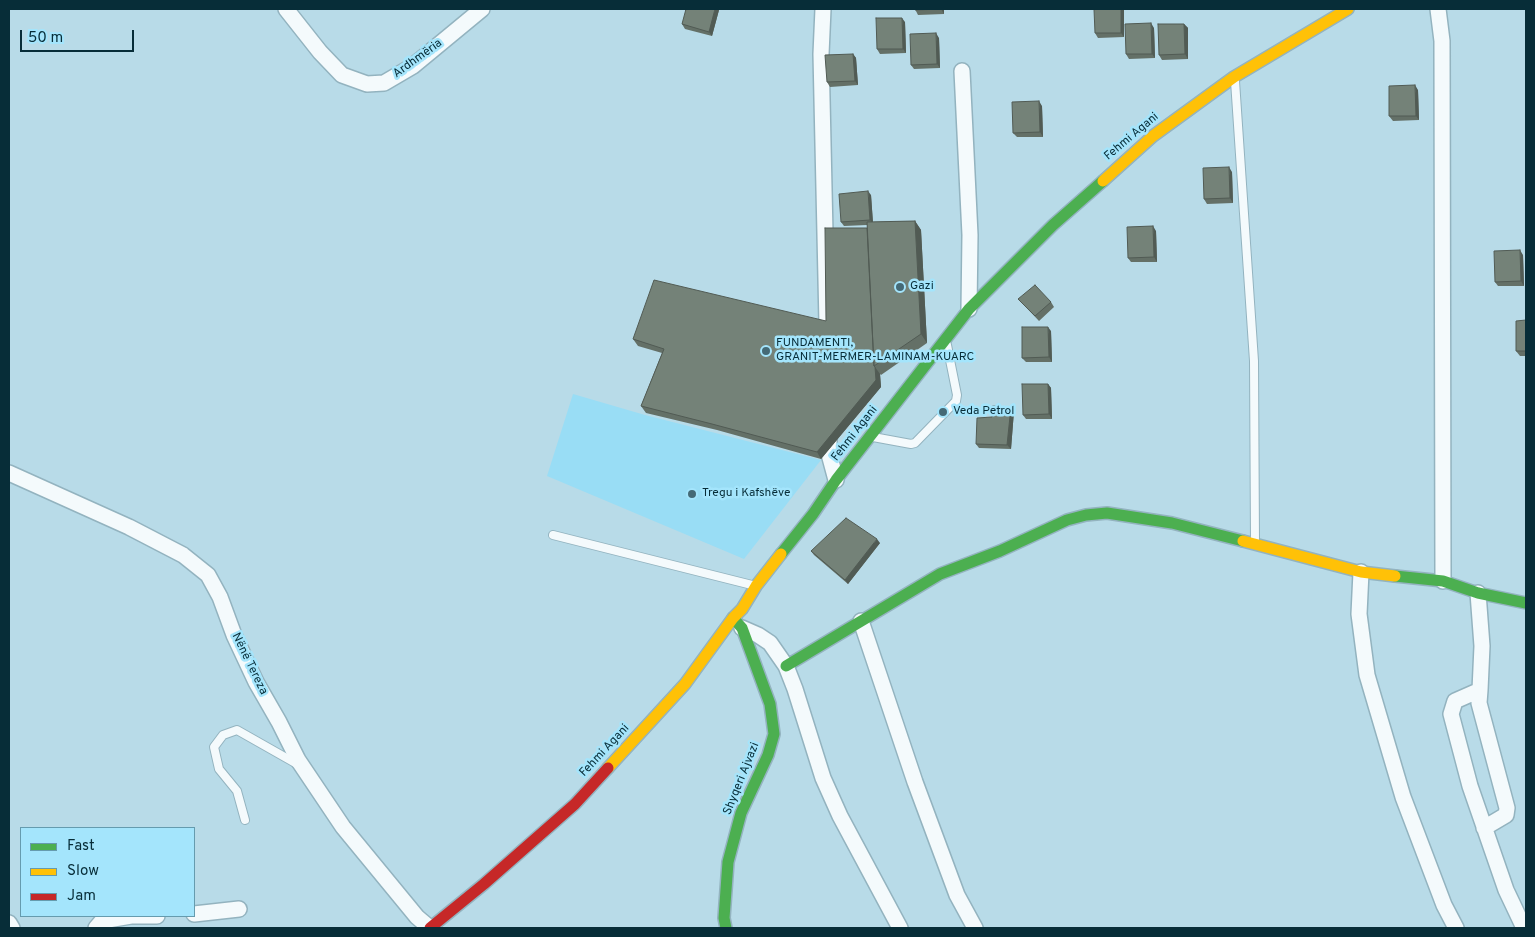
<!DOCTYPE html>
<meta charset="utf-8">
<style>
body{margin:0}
#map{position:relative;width:1535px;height:937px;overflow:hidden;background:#b8dbe8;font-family:Overpass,sans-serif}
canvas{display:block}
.frame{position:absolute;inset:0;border:10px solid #072d38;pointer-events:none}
.legend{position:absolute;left:20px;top:827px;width:175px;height:90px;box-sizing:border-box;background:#a4e5fc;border:1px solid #659bae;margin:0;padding:6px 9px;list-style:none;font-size:15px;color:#072d38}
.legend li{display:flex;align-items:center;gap:10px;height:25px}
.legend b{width:25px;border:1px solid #659bae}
.scale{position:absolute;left:20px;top:30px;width:114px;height:22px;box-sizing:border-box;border:2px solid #072d38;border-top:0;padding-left:6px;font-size:15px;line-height:18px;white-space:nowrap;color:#072d38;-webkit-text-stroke:4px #a4e5fc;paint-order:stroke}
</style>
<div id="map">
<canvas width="1535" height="937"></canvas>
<div class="frame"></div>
<ul class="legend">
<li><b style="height:6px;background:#4caf50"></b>Fast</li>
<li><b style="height:6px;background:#ffc107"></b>Slow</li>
<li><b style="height:6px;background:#c62828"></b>Jam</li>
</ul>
<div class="scale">50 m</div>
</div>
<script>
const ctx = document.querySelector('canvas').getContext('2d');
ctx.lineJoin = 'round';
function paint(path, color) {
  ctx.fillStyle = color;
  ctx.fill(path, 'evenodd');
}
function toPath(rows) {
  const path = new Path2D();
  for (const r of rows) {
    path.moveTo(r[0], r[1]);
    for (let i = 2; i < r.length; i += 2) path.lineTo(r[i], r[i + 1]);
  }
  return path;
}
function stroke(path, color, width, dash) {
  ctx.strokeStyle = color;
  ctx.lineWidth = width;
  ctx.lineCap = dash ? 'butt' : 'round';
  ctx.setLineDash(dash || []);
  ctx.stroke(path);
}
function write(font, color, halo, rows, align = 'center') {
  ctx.font = font + ' Overpass,sans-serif';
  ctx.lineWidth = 5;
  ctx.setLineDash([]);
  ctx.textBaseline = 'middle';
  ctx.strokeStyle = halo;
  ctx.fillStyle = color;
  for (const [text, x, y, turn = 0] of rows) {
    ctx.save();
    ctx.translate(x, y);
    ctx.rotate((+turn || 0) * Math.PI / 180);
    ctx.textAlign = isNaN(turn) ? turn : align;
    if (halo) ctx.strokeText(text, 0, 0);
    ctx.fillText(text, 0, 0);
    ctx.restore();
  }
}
const built = toPath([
 [573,394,645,415,821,460,744,559,547,476]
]);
const lane = toPath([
 [1235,81,1254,361,1255,544],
 [873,437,911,444,915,443,956,401,957,395,947,345],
 [553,535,752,585],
 [245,820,237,791,219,769,214,747,223,735,237,730,297,764]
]);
const street = toPath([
 [286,9,320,52,342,75,367,84,384,83,413,66,482,9],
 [823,9,821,54,827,324],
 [1438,9,1442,41,1443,581],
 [962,71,970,235,969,309],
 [829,430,829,454,836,480],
 [9,473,129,527,183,555,208,575,220,597,234,635,256,682,279,722,298,760,343,827,417,917,430,928],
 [1361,572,1359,614,1367,675,1403,797,1444,905,1456,928],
 [1478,593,1482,646,1480,690,1455,701,1451,714,1470,786,1506,890,1524,928],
 [861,621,915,782,957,895,975,928],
 [742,628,758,635,770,643,786,666,795,689,823,778,840,816,900,928],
 [1480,690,1479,703,1507,808,1506,815,1484,828],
 [194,914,239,909],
 [9,923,12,928],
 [96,928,102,921,131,916,157,916]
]);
const fast = toPath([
 [781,554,813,514,836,480,969,309,1053,225,1103,181],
 [1395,576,1443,581,1478,593,1526,603],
 [786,666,940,574,1000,551,1067,520,1086,515,1107,513,1172,523,1243,541],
 [726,928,724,918,728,862,741,813,768,755,774,734,770,704,742,628,733,618]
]);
const slow = toPath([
 [1103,181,1153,136,1234,77,1348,9],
 [1243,541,1361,572,1395,576],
 [608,768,685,684,733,618,742,609,756,586,781,554]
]);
const jam = toPath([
 [430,928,484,884,575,804,608,768]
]);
const wall = toPath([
 [915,9,944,9,944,14,918,15],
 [1124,9,1124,37,1098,38,1095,33],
 [719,10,712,36,685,29,682,24],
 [905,22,906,53,880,54,877,49],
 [1184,24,1188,28,1188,59,1162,60,1159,55],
 [1154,28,1155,58,1129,59,1126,54],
 [939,38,940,68,914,69,911,65],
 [853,54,856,58,858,85,830,87,827,82],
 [1418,90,1419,120,1393,121,1389,116],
 [1042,106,1043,137,1017,137,1013,133],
 [1232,172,1233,203,1207,204,1204,199],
 [871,195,873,222,915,221,921,230,927,343,881,375,880,374,881,387,821,459,717,430,646,413,641,406,662,353,638,346,633,339,826,321,867,228,867,225,844,226,841,222],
 [1156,231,1157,262,1131,262,1128,258],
 [1523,255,1524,286,1498,286,1495,282],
 [1018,299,1051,302,1054,307,1039,321,1022,303],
 [1526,320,1526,356,1520,356,1516,351],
 [1051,331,1052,362,1026,362,1022,358],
 [1048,384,1051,388,1052,419,1026,419,1023,415],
 [1014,411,1011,449,979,448,976,444,992,417],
 [880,543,848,584,814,555,811,551]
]);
const shadedWall = toPath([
 [715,9,718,9,719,10,712,36,709,32],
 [941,9,944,9,944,14],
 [1121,9,1124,9,1124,37,1121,33],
 [902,18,905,22,906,53,903,49],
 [1151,23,1154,28,1155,58,1152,54],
 [1184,24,1188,28,1188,59,1185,54],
 [936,33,939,38,940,68,937,64],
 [853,54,856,58,858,85,855,81],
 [1415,85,1418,90,1419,120,1416,116],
 [1039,101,1042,106,1043,137,1040,132],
 [1229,167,1232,172,1233,203,1230,198],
 [868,191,871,195,873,224,870,220],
 [915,221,921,230,927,343,921,334],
 [1153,226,1156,231,1157,262,1154,257],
 [1520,250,1523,255,1524,286,1521,281],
 [1048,327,1051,331,1052,362,1049,357],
 [875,367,880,374,881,387,821,459,817,452],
 [1048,384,1051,388,1052,419,1049,414],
 [1011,407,1014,411,1011,449,1007,445],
 [877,539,880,543,848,584,845,580]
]);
const building = toPath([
 [686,9,715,9,709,32,682,24,686,9],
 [915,9,941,9,915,10,915,9],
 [1094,9,1121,9,1121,33,1095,33,1094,9],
 [876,18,902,18,903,49,877,49,876,18],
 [1151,23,1152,54,1126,54,1125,24,1151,23],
 [1158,24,1184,24,1185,54,1159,55,1158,24],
 [936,33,937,64,911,65,910,34,936,33],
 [853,54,855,81,827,82,825,55,853,54],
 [1415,85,1416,116,1389,116,1389,86,1415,85],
 [1039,101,1040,132,1013,133,1012,102,1039,101],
 [1229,167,1230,198,1204,199,1203,168,1229,167],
 [868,191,870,220,841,222,839,194,868,191],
 [915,221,921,334,874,366,867,222,915,221],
 [1153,226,1154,257,1128,258,1127,227,1153,226],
 [825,228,867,228,874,366,875,367,876,380,817,452,712,424,641,406,664,349,633,339,654,280,826,321,825,228],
 [1520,250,1521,281,1495,282,1494,251,1520,250],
 [1035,285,1051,302,1035,316,1018,299,1035,285],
 [1526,320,1526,351,1516,351,1516,321,1526,320],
 [1022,327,1048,327,1049,357,1022,358,1022,327],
 [1022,384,1048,384,1049,414,1023,415,1022,384],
 [993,406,1011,407,1007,445,976,444,977,418,992,417,993,406],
 [846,518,877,539,845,580,811,551,846,518]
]);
const markers = [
 [900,287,5,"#456a76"],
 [766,351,5,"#456a76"],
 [943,412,5,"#456a76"],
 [692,494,5,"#456a76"]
];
const streetNames = [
 ["Ardhmëria",418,59,-36],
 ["Fehmi Agani",1132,137,-40],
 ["Fehmi Agani",855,434,-52],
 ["Nënë Tereza",249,664,64],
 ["Fehmi Agani",605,751,-47],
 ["Shyqeri Ajvazi",742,779,-68]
];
const poiNames = [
 ["Gazi",910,287],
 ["FUNDAMENTI,",776,344],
 ["GRANIT-MERMER-LAMINAM-KUARC",776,358],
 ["Veda Petrol",953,412],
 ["Tregu i Kafshëve",702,494]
];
paint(built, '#99ddf5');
stroke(lane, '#93b3bf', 10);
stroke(street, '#93b3bf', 18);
stroke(fast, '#93b3bf', 14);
stroke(slow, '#93b3bf', 14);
stroke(jam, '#93b3bf', 14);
stroke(lane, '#f4fafc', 8);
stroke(street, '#f4fafc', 15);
stroke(fast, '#4caf50', 11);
stroke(slow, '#ffc107', 11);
stroke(jam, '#c62828', 11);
paint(wall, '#647067');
paint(shadedWall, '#515b54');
paint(building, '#748278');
stroke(building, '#515b54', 1);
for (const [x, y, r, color] of markers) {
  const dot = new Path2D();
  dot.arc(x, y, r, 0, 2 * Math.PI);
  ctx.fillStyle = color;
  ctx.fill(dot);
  stroke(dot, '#a4e5fc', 2);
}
write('12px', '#072d38', '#a4e5fc', streetNames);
write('12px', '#072d38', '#a4e5fc', poiNames, 'left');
</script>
